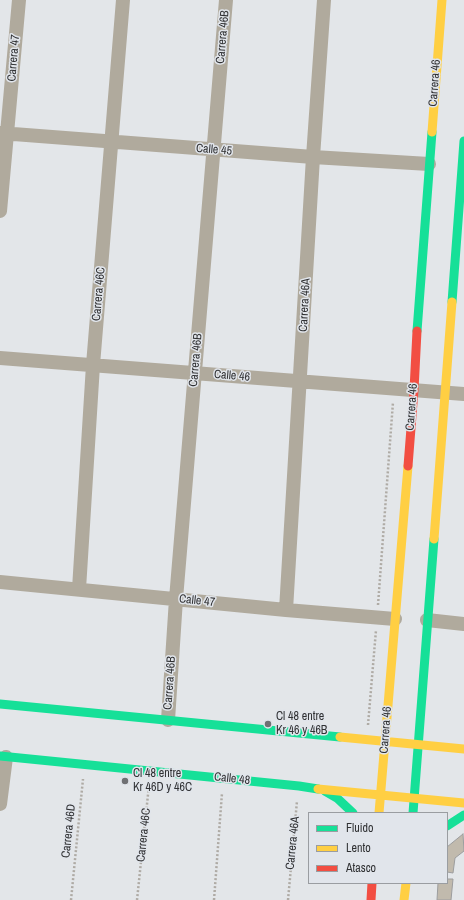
<!DOCTYPE html>
<style>
body{margin:0}
#map{position:relative;width:464px;height:900px;overflow:hidden;background:#e3e6e9;font-family:"Archivo Narrow",sans-serif}
canvas{display:block}
.legend{position:absolute;left:308px;top:812px;width:140px;height:72px;box-sizing:border-box;background:#e1e5eb;border:1px solid #9a9da1;margin:0;padding:5px 7px;list-style:none;font-size:12px;color:#303133}
.legend li{display:flex;align-items:center;gap:8px;height:20px}
.legend b{width:20px;border:1px solid #9a9da1}
</style>
<div id="map">
<canvas width="464" height="900"></canvas>
<ul class="legend">
<li><b style="height:5px;background:#16e098"></b>Fluido</li>
<li><b style="height:5px;background:#ffcf43"></b>Lento</li>
<li><b style="height:5px;background:#f24e42"></b>Atasco</li>
</ul>
</div>
<script>
const ctx = document.querySelector('canvas').getContext('2d');
ctx.lineJoin = 'round';
function paint(path, color) {
  ctx.fillStyle = color;
  ctx.fill(path, 'evenodd');
}
function toPath(rows) {
  const path = new Path2D();
  for (const r of rows) {
    path.moveTo(r[0], r[1]);
    for (let i = 2; i < r.length; i += 2) path.lineTo(r[i], r[i + 1]);
  }
  return path;
}
function stroke(path, color, width, dash) {
  ctx.strokeStyle = color;
  ctx.lineWidth = width;
  ctx.lineCap = dash ? 'butt' : 'round';
  ctx.setLineDash(dash || []);
  ctx.stroke(path);
}
function write(font, color, halo, rows, align = 'center') {
  ctx.font = font + ' "Archivo Narrow",sans-serif';
  ctx.lineWidth = 3;
  ctx.setLineDash([]);
  ctx.textBaseline = 'middle';
  ctx.strokeStyle = halo;
  ctx.fillStyle = color;
  for (const [text, x, y, turn = 0] of rows) {
    ctx.save();
    ctx.translate(x, y);
    ctx.rotate((+turn || 0) * Math.PI / 180);
    ctx.textAlign = isNaN(turn) ? turn : align;
    if (halo) ctx.strokeText(text, 0, 0);
    ctx.fillText(text, 0, 0);
    ctx.restore();
  }
}
const building = toPath([
 [463,834,464,851,455,858,453,873,447,872,447,847,463,834],
 [447,879,453,879,451,900,437,900,438,883,447,883,447,879]
]);
const path = toPath([
 [378,605,393,402],
 [368,725,376,630],
 [71,900,83,779],
 [137,900,149,785],
 [214,900,222,793],
 [288,900,297,801]
]);
const street = toPath([
 [0,133,313,157,429,164],
 [0,211,19,0],
 [0,358,464,394],
 [0,582,286,610,395,619],
 [79,589,93,365,123,0],
 [286,610,313,157,324,0],
 [427,620,464,624],
 [168,720,176,599,226,0],
 [0,804,6,757]
]);
const fast = toPath([
 [452,302,464,141],
 [417,331,432,132],
 [0,704,340,737],
 [0,756,299,786,318,789],
 [325,791,337,798,353,813],
 [413,813,434,539],
 [447,826,464,815]
]);
const slow = toPath([
 [432,132,442,0],
 [434,539,452,302],
 [340,737,464,749],
 [318,789,464,803],
 [379,813,408,466],
 [404,900,406,883]
]);
const jam = toPath([
 [408,466,414,390,417,331],
 [371,900,372,883]
]);
const markers = [
 [268,724,4,"#6f7073"],
 [125,781,4,"#6f7073"]
];
const streetNames = [
 ["Carrera 46B",223,37,-85],
 ["Carrera 47",14,58,-85],
 ["Carrera 46",435,83,-86],
 ["Calle 45",214,150,5],
 ["Carrera 46C",99,294,-85],
 ["Carrera 46A",305,305,-87],
 ["Carrera 46B",196,360,-85],
 ["Calle 46",232,376,5],
 ["Carrera 46",412,407,-86],
 ["Calle 47",197,601,6],
 ["Carrera 46B",170,683,-86],
 ["Carrera 46",386,730,-86],
 ["Calle 48",232,779,6],
 ["Carrera 46D",69,831,-84],
 ["Carrera 46C",144,835,-84],
 ["Carrera 46A",293,843,-84]
];
const poiNames = [
 ["Cl 48 entre",276,717],
 ["Kr 46 y 46B",276,731],
 ["Cl 48 entre",133,774],
 ["Kr 46D y 46C",133,788]
];
paint(building, '#c1baad');
stroke(building, '#9c9d9e', 1);
stroke(path, '#afaba5', 2.5, [2, 2]);
stroke(street, '#b0aa9d', 14);
stroke(fast, '#16e098', 9);
stroke(slow, '#ffcf43', 9);
stroke(jam, '#f24e42', 9);
for (const [x, y, r, color] of markers) {
  const dot = new Path2D();
  dot.arc(x, y, r, 0, 2 * Math.PI);
  ctx.fillStyle = color;
  ctx.fill(dot);
  stroke(dot, '#e1e5eb', 1.5);
}
write('12px', '#303133', '#e1e5eb', streetNames);
write('12px', '#303133', '#e1e5eb', poiNames, 'left');
</script>
